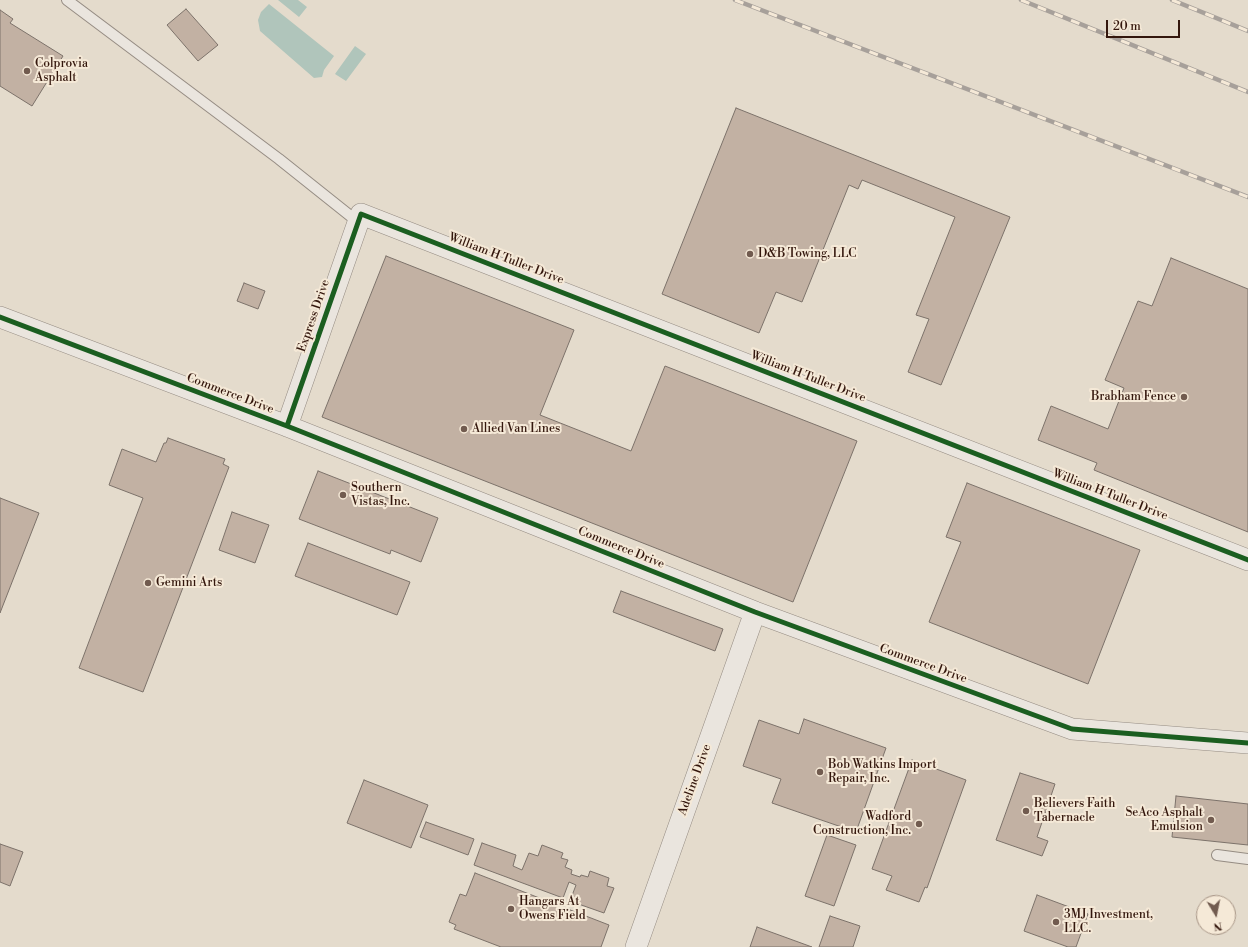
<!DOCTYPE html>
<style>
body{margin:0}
#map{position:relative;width:1248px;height:947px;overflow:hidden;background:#e4dbcc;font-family:"Libre Bodoni",serif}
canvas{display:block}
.north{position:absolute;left:1196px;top:895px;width:40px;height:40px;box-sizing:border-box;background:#f5e9d7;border:1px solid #a79586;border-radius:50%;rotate:170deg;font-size:11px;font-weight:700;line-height:16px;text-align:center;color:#33160c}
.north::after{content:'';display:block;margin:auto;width:14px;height:18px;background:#715b4f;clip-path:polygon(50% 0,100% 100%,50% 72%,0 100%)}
.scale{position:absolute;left:1106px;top:20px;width:74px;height:18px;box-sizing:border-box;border:2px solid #33160c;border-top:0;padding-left:5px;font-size:12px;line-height:14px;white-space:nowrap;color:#33160c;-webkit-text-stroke:3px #f5e9d7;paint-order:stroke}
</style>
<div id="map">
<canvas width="1248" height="947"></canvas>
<div class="north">N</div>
<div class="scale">20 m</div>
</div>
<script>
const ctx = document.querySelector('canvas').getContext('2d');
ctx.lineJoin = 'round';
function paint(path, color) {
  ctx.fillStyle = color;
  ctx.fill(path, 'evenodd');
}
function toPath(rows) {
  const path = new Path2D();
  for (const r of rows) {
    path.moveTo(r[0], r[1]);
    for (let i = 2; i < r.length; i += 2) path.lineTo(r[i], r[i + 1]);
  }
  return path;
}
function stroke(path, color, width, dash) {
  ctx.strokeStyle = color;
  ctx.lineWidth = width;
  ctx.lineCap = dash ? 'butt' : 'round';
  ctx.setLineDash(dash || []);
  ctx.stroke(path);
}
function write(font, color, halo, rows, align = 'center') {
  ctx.font = font + ' "Libre Bodoni",serif';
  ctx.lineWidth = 4;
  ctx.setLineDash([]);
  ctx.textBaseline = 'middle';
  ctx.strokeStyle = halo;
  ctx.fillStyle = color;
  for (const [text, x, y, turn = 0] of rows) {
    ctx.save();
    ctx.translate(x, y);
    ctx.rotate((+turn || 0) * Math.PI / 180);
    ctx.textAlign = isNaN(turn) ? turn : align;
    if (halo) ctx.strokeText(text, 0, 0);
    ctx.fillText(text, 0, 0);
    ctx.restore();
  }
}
const water = toPath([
 [278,0,298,0,307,7,299,17],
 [269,4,334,56,324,70,322,77,314,78,260,31,258,20,261,12],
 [355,46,366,54,346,81,335,74]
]);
const building = toPath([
 [186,9,218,45,198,61,167,25,186,9],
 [0,10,13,19,10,23,63,56,32,106,0,86,0,10],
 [736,108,1010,217,941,385,908,372,929,319,916,315,955,217,862,180,858,189,849,185,802,302,776,292,759,333,662,294,736,108],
 [386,256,574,330,540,415,631,451,665,366,857,441,793,602,322,417,386,256],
 [1171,258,1248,289,1248,532,1094,470,1097,463,1038,440,1051,406,1108,429,1124,388,1105,380,1138,301,1152,306,1171,258],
 [244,283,265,291,258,309,237,301,244,283],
 [168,438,225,459,223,464,229,467,143,692,79,668,143,498,109,485,122,449,156,462,164,443,166,443,168,438],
 [318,471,438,518,421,562,391,550,390,554,299,519,318,471],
 [967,483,1140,550,1088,684,929,622,961,542,946,537,967,483],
 [0,498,39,513,0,613,0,498],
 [232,512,269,525,255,563,219,550,232,512],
 [308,543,410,582,397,615,295,576,308,543],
 [621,591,723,629,715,651,613,612,621,591],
 [804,719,886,748,856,832,772,803,781,779,743,766,759,720,799,734,804,719],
 [912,760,966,780,927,888,925,887,919,902,886,890,892,876,872,869,912,760],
 [1020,773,1055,784,1037,837,1048,841,1042,856,996,840,1020,773],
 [364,780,428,805,411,848,347,823,364,780],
 [1176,796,1248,804,1248,845,1172,837,1176,796],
 [426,822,474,839,468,855,420,837,426,822],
 [827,835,856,845,834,906,805,896,827,835],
 [482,843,516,855,513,866,522,870,529,853,538,856,542,845,563,853,561,858,568,860,565,867,572,870,571,874,580,877,581,875,588,877,590,871,609,878,607,886,614,888,604,913,570,901,576,885,569,882,563,898,474,865,482,843],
 [0,844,23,852,10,886,0,882,0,844],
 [475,873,609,925,601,947,501,947,454,929,456,925,449,922,460,894,466,896,475,873],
 [1037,895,1088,914,1076,947,1068,947,1024,931,1037,895],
 [830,916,860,926,853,947,819,947,830,916],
 [757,927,812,947,750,947,757,927]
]);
const service = toPath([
 [67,0,279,159,358,222],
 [1217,855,1248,859]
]);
const minor = toPath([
 [0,317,287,426,755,612,1072,729,1248,743],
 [287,426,361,214,1248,560],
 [636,947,755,612]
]);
const rail = toPath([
 [735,0,1248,197],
 [1021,0,1248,92],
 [1172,0,1248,31]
]);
const cycleway = toPath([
 [0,317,287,426,755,612,1072,729,1248,743],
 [287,426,361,214,1248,560]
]);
const markers = [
 [27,71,4,"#715b4f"],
 [750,254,4,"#715b4f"],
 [1184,397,4,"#715b4f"],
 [464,429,4,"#715b4f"],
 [343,495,4,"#715b4f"],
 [148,583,4,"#715b4f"],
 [820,772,4,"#715b4f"],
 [1026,811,4,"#715b4f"],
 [1211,820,4,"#715b4f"],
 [919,824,4,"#715b4f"],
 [511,909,4,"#715b4f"],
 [1056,922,4,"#715b4f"]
];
const poiNames = [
 ["Colprovia",35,64],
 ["Asphalt",35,78],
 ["D&B Towing, LLC",758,254],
 ["Brabham Fence",1176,397,"right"],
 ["Allied Van Lines",472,429],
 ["Southern",351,488],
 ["Vistas, Inc.",351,502],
 ["Gemini Arts",156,583],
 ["Bob Watkins Import",828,765],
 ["Repair, Inc.",828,779],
 ["Believers Faith",1034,804],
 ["Tabernacle",1034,818],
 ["SeAco Asphalt",1203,813,"right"],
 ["Emulsion",1203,827,"right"],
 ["Wadford",911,817,"right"],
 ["Construction, Inc.",911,831,"right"],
 ["Hangars At",519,902],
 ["Owens Field",519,916],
 ["3MJ Investment,",1064,915],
 ["LLC.",1064,929]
];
const streetNames = [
 ["William H Tuller Drive",506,259,21],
 ["Express Drive",314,316,-71],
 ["William H Tuller Drive",808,377,21],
 ["Commerce Drive",230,394,21],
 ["William H Tuller Drive",1110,495,21],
 ["Commerce Drive",621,548,22],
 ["Commerce Drive",923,664,20],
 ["Adeline Drive",695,780,-70]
];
paint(water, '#b0c5bb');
paint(building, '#c2b1a3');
stroke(building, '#7c726a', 1);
stroke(service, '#958c83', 12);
stroke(minor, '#958c83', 22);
stroke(service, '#eae5de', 10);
stroke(minor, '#eae5de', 21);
stroke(rail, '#a7a09a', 4.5);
stroke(rail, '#f5e9d7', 3, [9]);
stroke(cycleway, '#1b5e20', 5);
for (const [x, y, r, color] of markers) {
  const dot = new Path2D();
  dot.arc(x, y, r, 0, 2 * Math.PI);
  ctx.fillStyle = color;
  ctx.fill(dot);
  stroke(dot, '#f5e9d7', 1.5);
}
write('12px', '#33160c', '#f5e9d7', poiNames, 'left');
write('12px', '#33160c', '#f5e9d7', streetNames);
</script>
